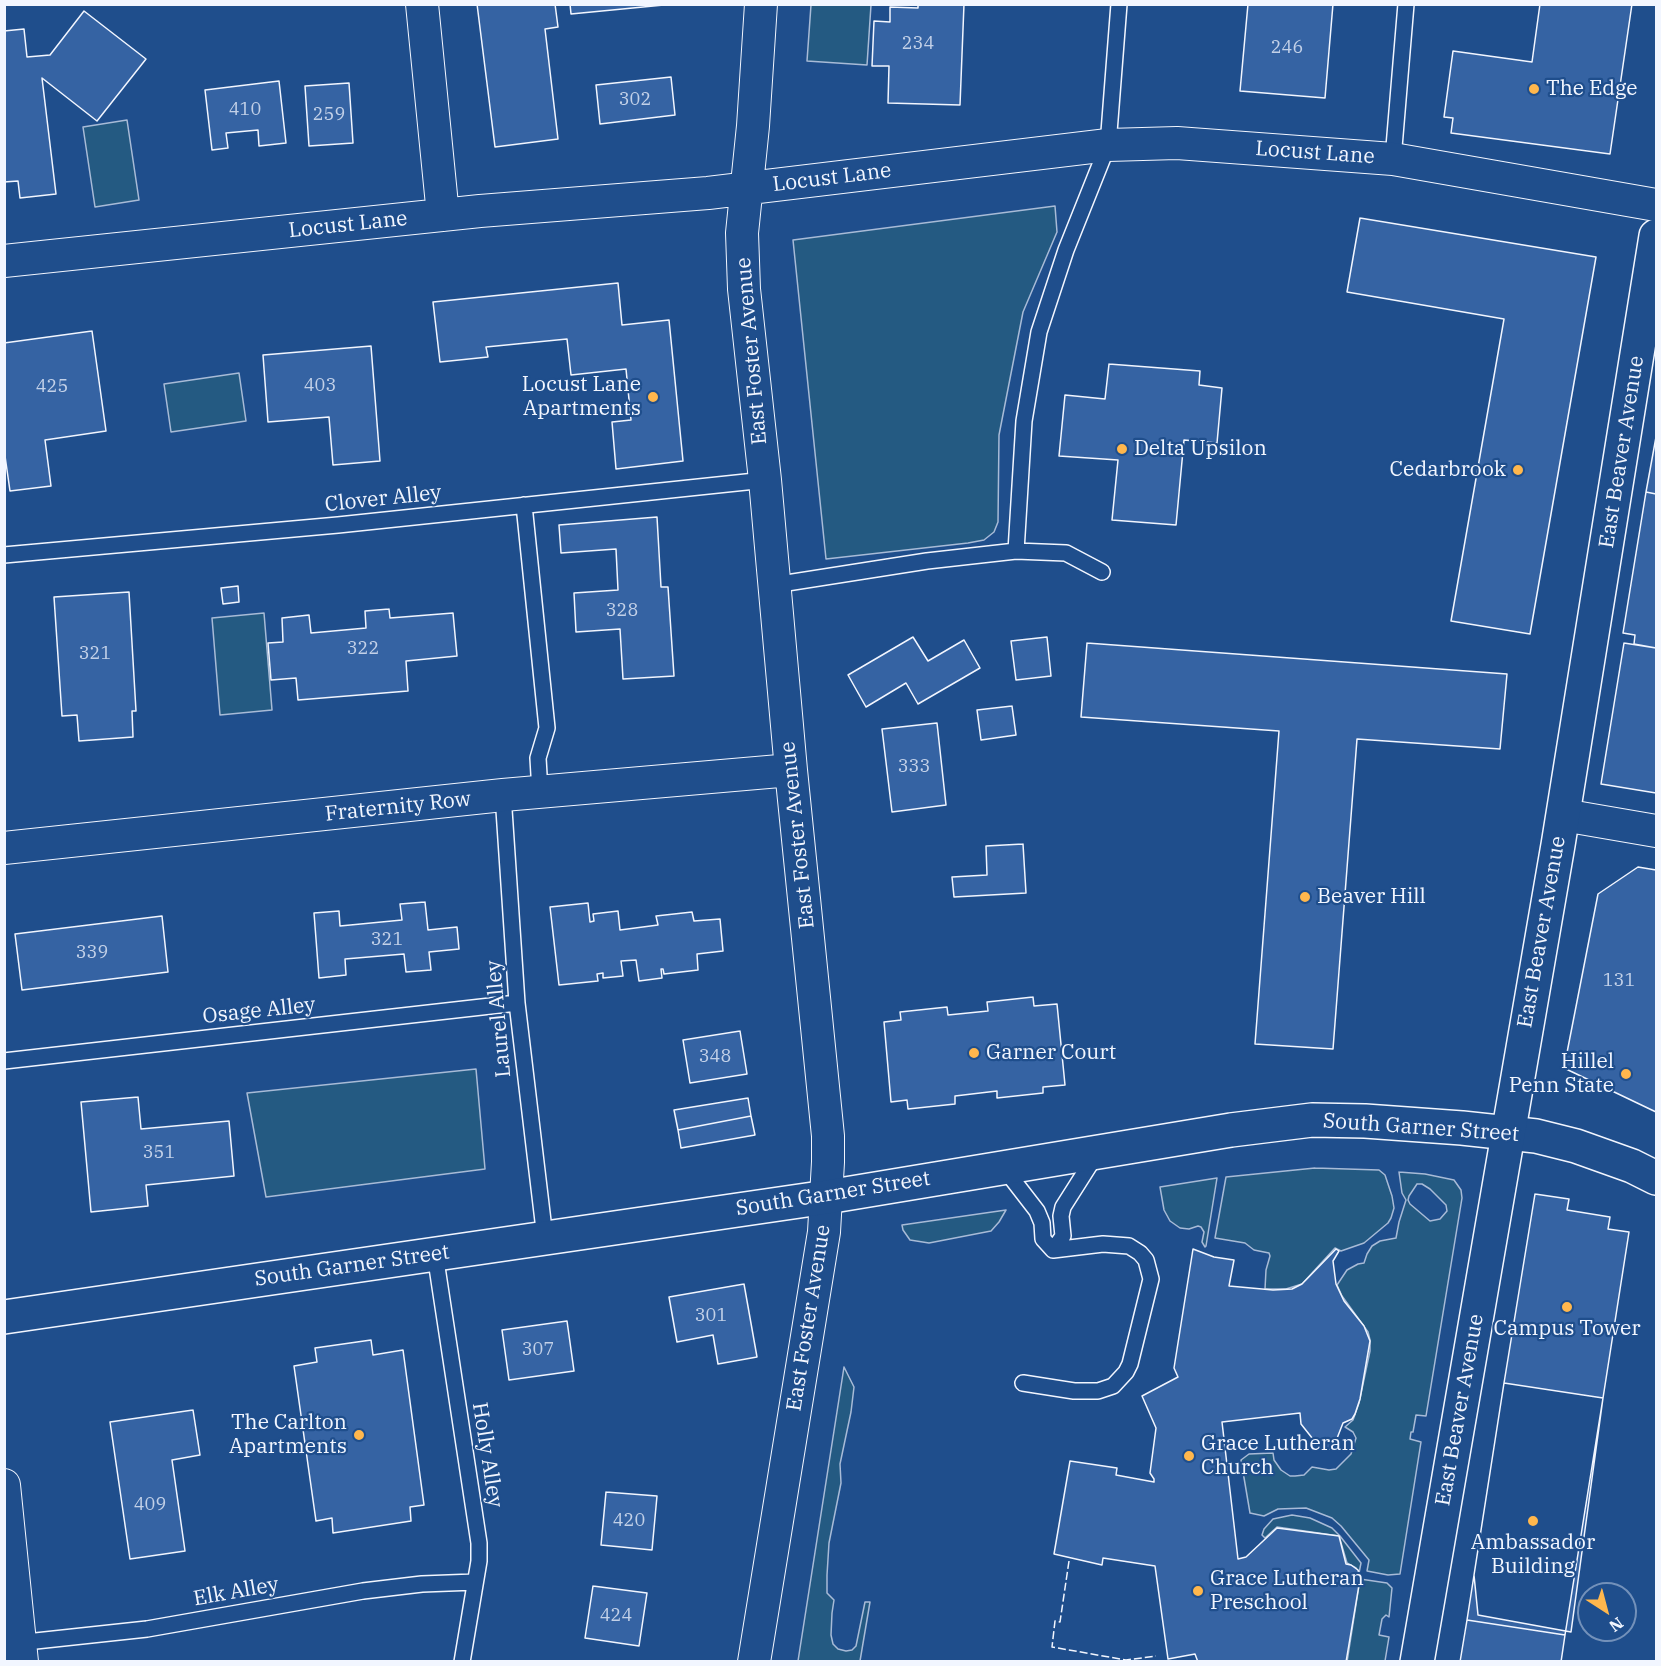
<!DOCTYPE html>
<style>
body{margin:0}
#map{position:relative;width:1661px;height:1666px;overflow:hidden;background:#1f4e8c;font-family:"IBM Plex Serif",serif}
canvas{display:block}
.frame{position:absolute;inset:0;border:6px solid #f2f6ff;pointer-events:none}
.north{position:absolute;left:1577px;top:1582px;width:60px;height:60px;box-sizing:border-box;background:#1f4e8c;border:2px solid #7391ba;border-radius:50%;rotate:144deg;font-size:16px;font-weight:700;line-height:24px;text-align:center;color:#f2f6ff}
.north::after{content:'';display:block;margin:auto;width:21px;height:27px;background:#ffb74d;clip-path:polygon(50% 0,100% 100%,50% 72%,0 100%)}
</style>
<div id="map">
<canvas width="1661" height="1666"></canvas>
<div class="frame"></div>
<div class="north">N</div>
</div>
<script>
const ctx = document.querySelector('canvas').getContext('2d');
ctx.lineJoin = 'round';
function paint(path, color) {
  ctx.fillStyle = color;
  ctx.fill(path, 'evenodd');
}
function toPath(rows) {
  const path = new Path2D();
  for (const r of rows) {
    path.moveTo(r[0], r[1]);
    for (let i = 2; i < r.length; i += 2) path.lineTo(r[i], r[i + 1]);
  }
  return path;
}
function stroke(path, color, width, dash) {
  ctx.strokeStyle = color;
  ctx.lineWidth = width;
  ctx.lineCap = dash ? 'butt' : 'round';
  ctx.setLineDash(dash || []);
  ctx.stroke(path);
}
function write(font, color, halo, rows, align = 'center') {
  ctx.font = font + ' "IBM Plex Serif",serif';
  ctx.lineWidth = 4.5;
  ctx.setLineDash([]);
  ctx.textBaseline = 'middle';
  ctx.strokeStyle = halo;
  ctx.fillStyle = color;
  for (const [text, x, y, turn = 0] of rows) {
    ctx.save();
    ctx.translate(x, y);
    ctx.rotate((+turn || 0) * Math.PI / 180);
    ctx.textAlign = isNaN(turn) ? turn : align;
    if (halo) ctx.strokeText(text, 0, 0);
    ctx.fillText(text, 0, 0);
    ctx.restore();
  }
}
const green = toPath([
 [811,5,871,5,867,65,807,61,811,5],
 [127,120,139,200,95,207,83,127,127,120],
 [1055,206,1057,232,1023,312,999,435,998,522,994,532,984,540,968,543,826,559,793,240,1055,206],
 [239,373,246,421,171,432,164,384,239,373],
 [264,613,272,710,220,715,212,618,264,613],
 [476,1069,485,1169,266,1197,247,1093,476,1069],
 [1315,1168,1379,1170,1385,1175,1392,1196,1394,1208,1391,1218,1388,1223,1364,1243,1341,1251,1335,1248,1302,1284,1286,1289,1265,1289,1266,1270,1270,1256,1269,1253,1254,1250,1245,1243,1215,1238,1226,1177,1315,1168],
 [1399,1172,1425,1174,1454,1180,1461,1190,1462,1198,1426,1416,1416,1415,1413,1432,1411,1432,1410,1439,1421,1442,1400,1574,1388,1575,1367,1571,1369,1560,1341,1526,1332,1518,1306,1508,1278,1509,1264,1516,1250,1513,1241,1460,1249,1454,1273,1453,1274,1460,1281,1470,1290,1476,1295,1476,1304,1475,1312,1467,1329,1470,1336,1469,1351,1454,1356,1438,1353,1432,1345,1427,1353,1420,1359,1403,1370,1351,1370,1340,1368,1332,1342,1296,1337,1285,1347,1270,1358,1264,1364,1263,1367,1254,1372,1246,1380,1241,1396,1238,1399,1222,1406,1200,1402,1193,1399,1172],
 [1417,1184,1422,1184,1430,1189,1446,1205,1447,1211,1440,1219,1430,1221,1410,1204,1408,1200,1409,1196,1417,1184],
 [1217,1178,1206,1246,1205,1247,1202,1242,1204,1232,1201,1227,1198,1226,1189,1229,1180,1228,1170,1221,1164,1210,1160,1187,1217,1178],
 [1006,1210,999,1222,991,1231,929,1243,910,1240,903,1230,902,1225,1006,1210],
 [844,1367,854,1387,851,1412,840,1464,841,1483,829,1543,827,1575,827,1593,834,1600,832,1613,831,1635,833,1644,838,1649,846,1651,852,1650,856,1646,865,1602,870,1602,860,1661,798,1661,844,1367],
 [1292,1515,1310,1518,1332,1528,1340,1536,1361,1563,1359,1573,1356,1568,1347,1563,1339,1536,1277,1527,1265,1538,1262,1535,1264,1529,1273,1519,1292,1515],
 [1360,1579,1387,1583,1392,1588,1389,1617,1386,1615,1382,1619,1379,1635,1389,1637,1385,1661,1347,1662,1360,1579]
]);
const building = toPath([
 [477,4,555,4,558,27,545,29,558,139,495,147,477,4],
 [570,4,674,4,571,14,570,4],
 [918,4,964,4,960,105,888,103,889,66,872,66,874,21,890,22,890,7,918,8,918,4],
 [1248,4,1333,4,1325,98,1240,91,1248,4],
 [1540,4,1632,4,1610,154,1451,133,1453,118,1444,117,1453,51,1532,62,1540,4],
 [84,11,146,59,97,121,42,78,56,194,20,198,18,181,4,182,4,31,24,29,27,57,50,55,84,11],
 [671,77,675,115,600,124,596,85,671,77],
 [279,81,286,143,259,146,258,130,226,133,228,148,212,150,205,90,279,81],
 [349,83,353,143,309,146,305,86,349,83],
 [1360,218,1596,257,1530,634,1451,621,1504,319,1347,292,1360,218],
 [618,283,622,325,669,320,683,461,616,469,612,422,631,420,626,369,571,375,567,339,486,347,488,357,440,362,433,302,618,283],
 [92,331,106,431,45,440,51,486,10,491,4,449,4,343,92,331],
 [371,346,380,461,333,465,329,417,268,422,263,355,371,346],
 [1109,364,1200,371,1199,385,1222,388,1217,443,1184,440,1176,525,1112,520,1118,460,1059,456,1065,395,1105,399,1109,364],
 [1656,437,1656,494,1646,492,1656,437],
 [1646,492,1656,494,1656,648,1634,644,1635,635,1623,633,1646,492],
 [657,517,661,587,668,587,674,676,623,679,620,629,576,632,574,593,618,590,616,549,561,553,559,525,657,517],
 [238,586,239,602,223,604,221,588,238,586],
 [129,592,136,711,132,711,133,737,79,741,77,715,62,716,54,597,129,592],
 [389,609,390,618,453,613,457,656,406,661,408,691,298,700,296,678,271,680,268,643,283,642,282,618,309,615,311,633,366,628,365,611,389,609],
 [913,637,928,661,964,640,980,668,918,704,906,683,866,707,848,675,913,637],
 [1047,637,1051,676,1016,680,1011,641,1047,637],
 [1087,643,1507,674,1500,749,1357,739,1333,1049,1255,1044,1279,731,1081,717,1087,643],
 [1624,643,1656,648,1656,793,1601,784,1624,643],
 [1012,706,1016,735,981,740,977,710,1012,706],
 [937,723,946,805,892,812,882,729,937,723],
 [1023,844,1026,893,954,897,952,877,987,875,986,846,1023,844],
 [1638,867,1656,870,1656,1112,1564,1068,1598,894,1638,867],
 [425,902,428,930,457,927,459,949,429,952,431,970,406,972,404,954,345,959,346,975,319,978,314,913,339,911,340,926,402,920,400,904,425,902],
 [588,903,590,922,594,921,593,914,618,911,620,930,658,925,656,916,692,912,694,921,720,919,723,951,697,954,698,970,664,974,663,969,661,969,662,978,639,981,636,960,621,961,623,976,603,978,603,973,597,974,598,981,559,985,550,907,588,903],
 [162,916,168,972,22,990,15,934,162,916],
 [1033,997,1034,1006,1057,1004,1065,1085,1043,1087,1043,1093,997,1098,997,1091,955,1096,955,1104,908,1109,907,1100,891,1102,884,1022,901,1020,900,1012,947,1007,948,1015,988,1011,987,1002,1033,997],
 [740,1031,747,1074,690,1083,683,1040,740,1031],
 [138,1097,141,1129,229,1121,234,1176,146,1185,148,1206,91,1212,81,1102,138,1097],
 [748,1098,751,1116,678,1130,674,1110,748,1098],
 [751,1116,755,1135,681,1148,678,1130,751,1116],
 [1535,1194,1569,1199,1567,1210,1610,1217,1608,1229,1629,1232,1603,1398,1504,1383,1535,1194],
 [1193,1249,1214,1257,1234,1260,1229,1286,1273,1290,1292,1289,1302,1284,1336,1249,1339,1251,1333,1261,1336,1284,1344,1301,1364,1326,1370,1341,1360,1399,1355,1414,1352,1419,1343,1423,1334,1446,1326,1451,1320,1448,1301,1424,1300,1413,1222,1422,1238,1559,1246,1557,1277,1528,1339,1536,1346,1564,1351,1565,1358,1570,1360,1579,1346,1662,1198,1662,1195,1654,1168,1659,1155,1566,1103,1558,1102,1565,1054,1554,1070,1461,1117,1468,1116,1475,1154,1482,1154,1479,1150,1473,1156,1428,1142,1396,1178,1377,1174,1368,1193,1249],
 [744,1284,757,1357,718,1364,713,1335,677,1342,669,1297,744,1284],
 [567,1321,574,1371,509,1380,502,1330,567,1321],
 [371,1340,373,1355,403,1350,424,1505,410,1507,411,1521,333,1533,332,1518,316,1521,294,1366,317,1362,315,1348,371,1340],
 [1504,1383,1603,1398,1565,1635,1467,1620,1504,1383],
 [1504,1383,1603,1398,1571,1632,1478,1615,1474,1575,1504,1383],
 [193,1410,200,1455,172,1460,185,1551,130,1559,110,1422,193,1410],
 [606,1492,657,1496,652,1550,601,1545,606,1492],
 [593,1586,647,1593,639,1646,585,1638,593,1586],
 [1467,1620,1565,1635,1561,1662,1460,1662,1467,1620]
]);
const lane = toPath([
 [1393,159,1406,4],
 [524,505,547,728,538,758,540,792],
 [1016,551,1024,421,1039,332,1066,250,1108,145,1119,4],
 [4,555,338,525,765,480],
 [774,585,927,561,1016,551,1066,553,1102,572],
 [503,795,517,1003,545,1238],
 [4,1061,517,1003],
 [1003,1167,1037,1211,1042,1223,1043,1239,1053,1250],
 [1053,1250,1063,1236,1061,1216,1063,1207,1096,1155],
 [435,1254,479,1543,479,1561,462,1662],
 [1023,1383,1074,1391,1098,1391,1113,1386,1126,1372,1130,1364,1151,1279,1146,1260,1140,1253,1129,1246,1103,1244,1053,1250],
 [17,1643,147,1629,363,1591,422,1584,475,1582]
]);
const street = toPath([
 [422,4,443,215],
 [4,261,480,211,708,193,1108,145,1177,143,1393,159,1656,205],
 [1563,815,1656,831],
 [4,848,503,795,791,770],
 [4,1485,22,1662],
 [754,1662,824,1232,828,1162,828,1136,791,770,765,480,744,289,742,233,753,126,761,4]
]);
const secondary = toPath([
 [4,1317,827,1197,1231,1130,1312,1120,1365,1121,1462,1128,1536,1136,1576,1146,1632,1166,1656,1178]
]);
const primary = toPath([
 [1417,1662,1558,845,1656,236]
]);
const fence = toPath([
 [1069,1561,1060,1622,1055,1621,1052,1647,1126,1660,1156,1656]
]);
const markers = [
 [1534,89,6,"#ffb74d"],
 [653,397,6,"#ffb74d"],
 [1122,449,6,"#ffb74d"],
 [1518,470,6,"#ffb74d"],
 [1305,897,6,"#ffb74d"],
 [974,1053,6,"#ffb74d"],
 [1626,1074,6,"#ffb74d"],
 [1567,1307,6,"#ffb74d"],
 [359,1435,6,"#ffb74d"],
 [1189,1456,6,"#ffb74d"],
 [1533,1521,6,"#ffb74d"],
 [1198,1591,6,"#ffb74d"]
];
const numberNames = [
 ["234",918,44],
 ["246",1287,48],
 ["302",635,100],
 ["410",245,110],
 ["259",329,115],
 ["403",320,386],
 ["425",52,387],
 ["328",622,611],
 ["322",363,649],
 ["321",95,654],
 ["333",914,767],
 ["321",387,940],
 ["339",92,953],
 ["131",1619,981],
 ["348",715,1057],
 ["351",159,1153],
 ["301",711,1316],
 ["307",538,1350],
 ["409",150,1505],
 ["420",629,1521],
 ["424",616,1616]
];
const poiNames = [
 ["The Edge",1546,89],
 ["Locust Lane",641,385,"right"],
 ["Apartments",641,409,"right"],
 ["Delta Upsilon",1134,449],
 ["Cedarbrook",1506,470,"right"],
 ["Beaver Hill",1317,897],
 ["Garner Court",986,1053],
 ["Hillel",1614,1062,"right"],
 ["Penn State",1614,1086,"right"],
 ["Campus Tower",1567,1329,"center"],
 ["The Carlton",347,1423,"right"],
 ["Apartments",347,1447,"right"],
 ["Grace Lutheran",1201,1444],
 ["Church",1201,1468],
 ["Ambassador",1533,1543,"center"],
 ["Building",1533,1567,"center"],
 ["Grace Lutheran",1210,1579],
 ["Preschool",1210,1603]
];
const streetNames = [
 ["Locust Lane",1315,153,4],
 ["Locust Lane",832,178,-7],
 ["Locust Lane",348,225,-6],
 ["East Foster Avenue",752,351,-95],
 ["East Beaver Avenue",1622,452,-81],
 ["Clover Alley",383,499,-6],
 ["Fraternity Row",398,807,-6],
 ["East Foster Avenue",798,835,-96],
 ["East Beaver Avenue",1542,932,-80],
 ["Osage Alley",259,1011,-6],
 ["Laurel Alley",499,1019,-95],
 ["South Garner Street",1421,1128,4],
 ["South Garner Street",833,1194,-9],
 ["South Garner Street",352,1266,-8],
 ["East Foster Avenue",809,1318,-81],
 ["East Beaver Avenue",1460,1410,-80],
 ["Holly Alley",487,1455,81],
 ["Elk Alley",236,1592,-10]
];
paint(green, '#245a82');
stroke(green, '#a8bbd7', 1.5);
paint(building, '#3563a3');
stroke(building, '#f2f6ff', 1.5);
stroke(lane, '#f2f6ff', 18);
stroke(street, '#f2f6ff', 34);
stroke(secondary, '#f2f6ff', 36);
stroke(primary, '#f2f6ff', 36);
stroke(lane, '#1f4e8c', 15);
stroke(street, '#1f4e8c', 32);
stroke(secondary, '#1f4e8c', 33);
stroke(primary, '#1f4e8c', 33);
stroke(fence, '#f2f6ff', 1.5, [8, 3]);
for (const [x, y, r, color] of markers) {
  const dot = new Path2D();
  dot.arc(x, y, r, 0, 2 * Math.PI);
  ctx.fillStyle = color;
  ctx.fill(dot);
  stroke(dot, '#1f4e8c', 2);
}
write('18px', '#c3d1e8', null, numberNames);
write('21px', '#f2f6ff', '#1f4e8c', poiNames, 'left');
write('21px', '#f2f6ff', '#1f4e8c', streetNames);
</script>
